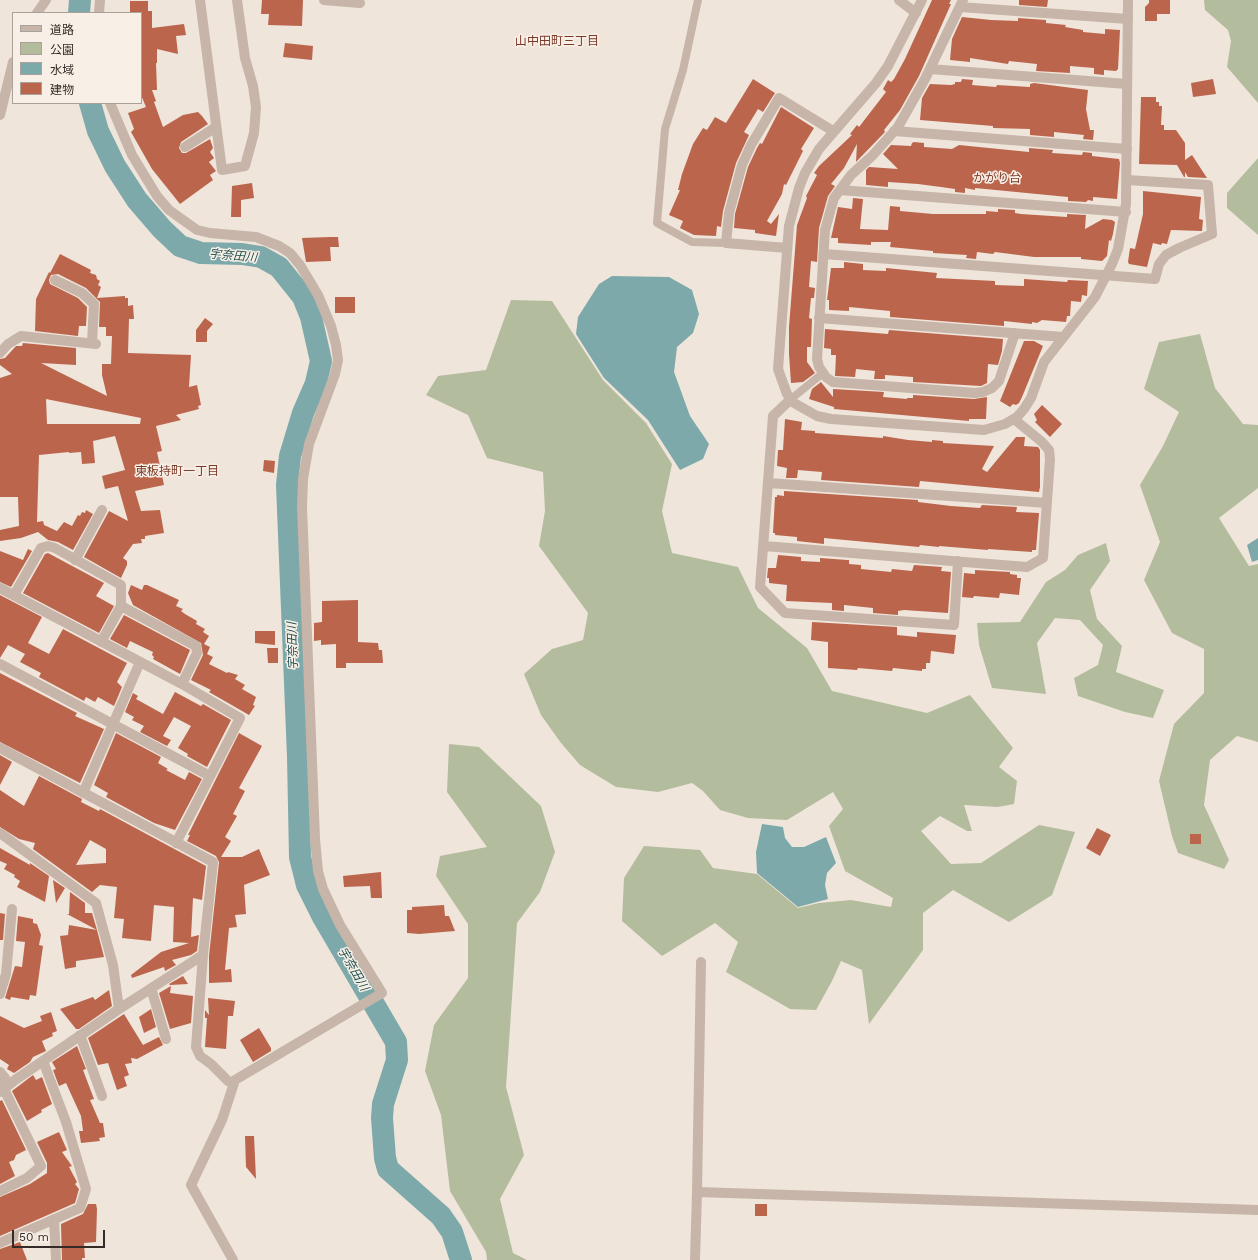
<!DOCTYPE html>
<meta charset="utf-8">
<style>
body{margin:0}
#map{position:relative;width:1258px;height:1260px;overflow:hidden;background:#efe5db;font-family:"Work Sans","Noto Sans JP",sans-serif}
canvas{display:block}
.legend{position:absolute;left:12px;top:12px;width:130px;height:92px;box-sizing:border-box;background:#f8f0e7;border:1px solid #aaa19b;margin:0;padding:5px 7px;list-style:none;font-size:12px;color:#342b28}
.legend li{display:flex;align-items:center;gap:8px;height:20px}
.legend b{width:20px;border:1px solid #aaa19b}
.scale{position:absolute;left:12px;top:1230px;width:93px;height:18px;box-sizing:border-box;border:2px solid #342b28;border-top:0;padding-left:5px;font-size:12px;line-height:14px;white-space:nowrap;color:#342b28;-webkit-text-stroke:3px #f8f0e7;paint-order:stroke}
</style>
<div id="map">
<canvas width="1258" height="1260"></canvas>
<ul class="legend">
<li><b style="height:5px;background:#c6b5a8"></b>道路</li>
<li><b style="height:11px;background:#b3bd9d"></b>公園</li>
<li><b style="height:11px;background:#7da9aa"></b>水域</li>
<li><b style="height:11px;background:#bc654d"></b>建物</li>
</ul>
<div class="scale">50 m</div>
</div>
<script>
const ctx = document.querySelector('canvas').getContext('2d');
ctx.lineJoin = 'round';
function paint(path, color) {
  ctx.fillStyle = color;
  ctx.fill(path, 'evenodd');
}
function toPath(rows) {
  const path = new Path2D();
  for (const r of rows) {
    path.moveTo(r[0], r[1]);
    for (let i = 2; i < r.length; i += 2) path.lineTo(r[i], r[i + 1]);
  }
  return path;
}
function stroke(path, color, width, dash) {
  ctx.strokeStyle = color;
  ctx.lineWidth = width;
  ctx.lineCap = dash ? 'butt' : 'round';
  ctx.setLineDash(dash || []);
  ctx.stroke(path);
}
function write(font, color, halo, rows, align = 'center') {
  ctx.font = font + ' "Work Sans","Noto Sans JP",sans-serif';
  ctx.lineWidth = 3;
  ctx.setLineDash([]);
  ctx.textBaseline = 'middle';
  ctx.strokeStyle = halo;
  ctx.fillStyle = color;
  for (const [text, x, y, turn = 0] of rows) {
    ctx.save();
    ctx.translate(x, y);
    ctx.rotate((+turn || 0) * Math.PI / 180);
    ctx.textAlign = isNaN(turn) ? turn : align;
    if (halo) ctx.strokeText(text, 0, 0);
    ctx.fillText(text, 0, 0);
    ctx.restore();
  }
}
const green = toPath([
 [1204,0,1258,0,1258,103,1227,67,1231,41,1228,30,1205,10],
 [1258,158,1258,235,1227,208,1227,193],
 [511,300,552,301,603,380,646,423,672,464,662,511,672,553,738,567,758,608,807,648,832,691,927,713,970,695,1013,748,999,767,1017,781,1014,804,998,807,964,805,972,831,967,831,940,816,921,831,951,864,981,863,1039,825,1075,832,1052,895,1009,922,953,890,923,913,923,950,869,1024,862,970,841,961,832,981,816,1010,790,1009,726,972,738,942,715,923,662,956,622,921,624,878,644,846,700,850,713,868,757,874,798,908,819,903,851,900,891,907,893,898,845,871,829,826,843,809,833,792,787,820,748,818,720,810,703,791,692,783,658,792,616,787,580,765,561,743,541,715,524,674,552,649,583,640,588,613,539,546,545,511,543,472,487,458,468,415,426,395,438,376,486,370],
 [1200,334,1215,388,1243,424,1258,425,1258,488,1219,518,1249,566,1258,564,1258,742,1237,736,1210,760,1204,805,1229,860,1224,869,1178,853,1172,836,1159,781,1174,724,1204,693,1204,649,1172,633,1144,580,1160,542,1140,485,1163,446,1179,412,1144,389,1159,342],
 [1106,543,1110,561,1090,590,1097,619,1122,646,1116,672,1164,690,1153,718,1125,712,1078,696,1074,678,1098,665,1103,645,1080,620,1055,618,1037,643,1046,694,992,688,979,645,977,623,1020,622,1046,582,1065,570,1078,555],
 [449,744,479,747,541,806,555,852,540,892,517,923,506,1087,524,1155,500,1199,513,1253,527,1260,487,1260,486,1252,450,1191,441,1115,425,1071,434,1025,468,978,468,924,436,876,440,856,487,847,447,792]
]);
const water = toPath([
 [612,276,669,277,692,290,699,314,693,333,677,347,674,372,690,416,709,444,703,459,680,470,648,420,604,378,576,334,578,317,599,284],
 [1258,538,1258,560,1252,562,1247,545],
 [762,824,783,827,785,838,792,847,804,847,826,837,836,863,827,873,825,885,828,899,798,907,757,873,756,852]
]);
const river = toPath([
 [79,13,80,0],
 [90,103,98,131,115,166,137,200,162,229,180,246,201,253,242,254,261,257,279,267,303,297,311,317,321,361,316,383,303,413,290,456,287,485,298,757,300,857,307,885,323,917,396,1042,397,1060,383,1104,382,1118,385,1158,388,1169,441,1216,452,1232,461,1260]
]);
const building = toPath([
 [262,0,303,0,302,26,268,25,269,14,261,14],
 [932,0,951,0,949,4,951,4,919,76,900,110,884,130,885,132,856,162,857,144,844,168,831,184,835,186,828,196,819,228,817,262,811,261,809,287,815,288,814,298,811,298,809,318,812,319,811,347,807,347,807,362,815,373,803,382,791,383,789,354,789,327,797,225,807,198,806,196,817,175,814,173,819,166,852,135,850,134,857,125,859,127,886,92,883,89,888,80,891,82,894,79,905,59],
 [1019,0,1048,0,1047,7,1019,5],
 [1149,0,1170,0,1170,14,1157,14,1157,21,1145,21,1145,7,1149,3],
 [130,1,148,1,148,11,152,11,152,28,184,24,186,35,176,36,178,54,157,49,157,63,156,63,157,90,152,90,156,101,154,102,163,127,183,115,198,112,202,116,208,124,181,142,179,148,182,153,186,153,210,139,213,148,210,152,214,158,209,162,216,171,210,175,213,180,180,204,152,169,131,132,134,129,128,113,146,107,141,95,141,13,130,13],
 [962,17,991,20,1018,21,1018,18,1046,20,1046,23,1066,25,1065,27,1083,30,1083,32,1105,34,1105,29,1120,30,1118,69,1116,71,1104,70,1104,75,1094,74,1094,68,1070,66,1070,73,1036,71,1037,64,1009,61,1008,64,970,58,970,62,950,60,952,39],
 [285,43,313,46,312,60,283,57],
 [753,79,775,93,763,112,758,109,744,132,749,135,736,163,723,211,721,227,717,226,716,236,694,235,680,228,683,221,669,215,680,190,678,190,682,174,693,144,703,128,707,130,715,117,726,123],
 [962,79,973,80,972,85,996,87,997,85,1030,87,1030,84,1034,83,1088,90,1086,109,1090,130,1094,130,1093,140,1083,139,1084,135,1054,132,1054,137,1030,135,1030,129,993,128,993,126,920,120,922,98,930,84,951,85,955,84,955,82,961,82],
 [1213,79,1216,94,1193,97,1191,83],
 [1141,97,1156,97,1156,102,1159,102,1159,106,1162,106,1161,125,1164,125,1164,130,1176,130,1185,143,1185,160,1192,155,1207,178,1188,177,1185,172,1185,177,1184,177,1177,165,1139,164],
 [781,107,814,128,801,149,803,151,786,185,784,184,782,194,767,221,771,224,779,214,776,236,755,233,755,230,734,228,735,214,748,167,757,148,760,143,762,144],
 [914,142,924,143,924,147,952,149,959,145,1029,152,1029,148,1053,150,1052,153,1082,155,1083,152,1092,153,1092,156,1119,159,1120,163,1117,199,1093,197,1093,201,1088,200,1086,202,1068,201,1068,197,975,188,975,190,965,188,965,193,955,192,955,189,941,187,918,184,888,182,888,187,866,185,866,170,869,167,898,169,883,154,891,145,911,146,912,143],
 [252,183,254,198,241,200,241,217,231,217,232,186],
 [1143,191,1201,197,1199,219,1203,220,1202,231,1171,230,1167,244,1162,243,1161,245,1153,243,1147,267,1129,264,1128,262,1130,248,1135,249,1143,214],
 [853,198,863,199,860,229,888,230,890,206,900,207,900,211,933,214,986,214,986,211,998,212,998,209,1015,210,1015,213,1021,214,1067,217,1067,214,1086,215,1085,229,1103,219,1112,220,1115,222,1113,234,1111,241,1109,240,1107,256,1102,261,1081,259,1081,257,1034,257,995,252,993,254,977,252,976,259,966,258,967,255,933,253,933,251,890,247,891,242,871,242,871,245,838,243,838,238,831,238,838,207,852,209],
 [330,237,338,237,339,247,330,247,331,261,306,262,302,238],
 [60,254,91,270,90,273,96,275,97,279,100,281,98,285,101,287,97,298,125,296,125,298,128,298,128,306,133,305,134,319,129,319,128,353,191,355,189,387,197,385,201,405,198,406,199,409,176,415,181,420,156,426,162,451,157,452,164,485,135,491,141,511,160,510,164,533,145,536,145,539,141,539,142,543,133,544,123,558,127,561,127,565,121,578,84,557,109,511,128,521,118,486,105,489,102,476,125,470,115,436,93,441,95,463,82,464,81,452,69,453,69,452,39,455,37,522,43,521,44,525,57,531,64,522,72,526,78,515,80,516,82,512,85,513,86,510,93,514,73,550,58,542,48,540,38,532,21,538,0,541,0,530,19,526,18,497,0,497,0,378,12,374,0,365,0,359,5,358,16,346,22,346,23,343,76,348,76,365,41,363,107,396,102,375,102,364,111,364,112,336,106,336,106,327,99,327,100,302,86,288,58,274,51,275,49,280,50,284,78,298,87,307,86,326,79,326,78,336,35,331,36,299,49,272,50,273],
 [46,399,141,418,140,424,47,424],
 [844,262,863,264,863,270,886,271,886,268,937,273,936,278,995,281,995,285,1024,286,1024,279,1067,282,1068,280,1088,281,1087,296,1082,295,1081,302,1071,301,1070,316,1067,316,1066,322,1042,320,1037,323,1032,322,1032,324,1004,321,1004,326,890,317,890,311,849,307,849,311,829,310,829,300,827,300,831,268,844,268],
 [335,297,355,297,355,313,335,313],
 [205,318,213,324,207,331,207,342,196,342,196,330],
 [825,329,888,334,889,330,1003,339,1002,351,998,365,988,364,987,383,981,386,913,382,913,377,885,375,885,379,874,379,875,371,856,369,855,377,835,376,836,355,831,355,831,349,824,348],
 [1024,341,1034,341,1043,346,1022,397,1019,403,1016,405,1013,404,1010,407,1000,401],
 [821,382,833,397,833,389,884,392,883,397,907,399,907,398,913,398,913,395,974,399,987,397,986,419,969,419,969,421,834,409,834,407,809,399,812,389],
 [1042,405,1062,424,1050,437,1035,422,1037,420,1034,414],
 [785,419,802,422,801,430,815,431,815,433,883,438,883,436,908,440,932,442,932,440,943,441,943,443,994,446,982,469,987,472,1016,437,1025,437,1024,446,1038,447,1040,450,1040,487,1039,492,920,481,919,487,821,480,822,472,798,470,797,478,786,478,787,468,777,466,778,450,783,450],
 [264,460,275,461,274,473,263,471],
 [784,491,918,500,918,502,951,506,980,508,982,505,1017,507,1016,512,1039,513,1036,550,1032,550,1032,552,988,549,988,550,939,546,939,547,920,545,919,547,824,538,824,544,797,541,797,537,775,535,775,533,773,533,775,497,777,497,777,495,784,496],
 [28,549,32,551,11,587,0,582,0,551,23,560],
 [48,553,104,583,96,596,114,606,99,633,23,593,45,554],
 [778,555,801,557,801,561,820,562,820,558,847,560,849,560,849,564,861,565,861,569,891,572,892,569,912,571,914,565,942,567,941,571,951,572,948,613,904,610,898,611,898,615,873,613,873,608,844,605,844,611,832,610,832,603,786,601,787,585,769,583,769,578,767,578,768,568,776,568],
 [975,570,1010,572,1010,574,1017,575,1017,578,1021,578,1019,595,1000,593,999,598,974,596,973,598,962,597,964,573,975,574],
 [131,585,142,590,144,585,147,585,179,600,176,606,183,609,181,611,185,614,197,621,196,624,205,629,203,632,209,636,204,644,210,647,207,654,213,657,209,664,227,673,228,672,238,675,235,679,245,685,242,689,256,697,253,705,255,706,249,715,209,692,211,690,191,680,203,655,201,643,133,605,128,593],
 [0,595,42,617,28,643,49,654,63,629,127,663,117,682,122,687,114,706,98,697,95,702,86,697,84,701,39,677,41,673,20,662,25,654,8,645,0,658],
 [358,600,358,642,378,643,379,650,382,650,383,663,346,663,346,668,336,668,336,644,321,645,321,640,314,641,314,623,322,622,322,601],
 [124,615,190,650,180,674,153,659,154,657,152,655,153,652,130,641,127,648,110,639],
 [812,622,897,627,897,635,917,637,917,632,956,635,954,654,931,651,930,663,926,663,926,669,922,669,922,671,893,668,892,671,858,668,857,670,828,668,828,642,811,640],
 [255,631,275,631,275,645,255,643],
 [267,648,278,648,278,663,268,663],
 [0,673,77,713,75,716,104,729,80,783,0,742],
 [175,692,201,706,203,704,231,720,207,767,187,756,188,754,178,748,191,726,174,717,163,736,171,740,167,746,140,732,144,726,132,720,134,717,125,712,133,693,138,696,136,699,163,714],
 [116,733,161,757,158,763,168,769,166,770,185,780,189,772,202,779,175,830,154,823,106,797,108,793,94,785],
 [239,733,262,746,239,788,245,791,233,814,237,816,225,837,231,841,221,857,242,857,259,849,270,875,244,885,246,914,235,915,237,927,229,928,225,970,231,969,232,982,209,983,209,956,219,862,216,856,187,841,190,835,188,835],
 [0,755,12,762,0,785],
 [39,776,82,799,81,802,99,811,100,809,206,866,202,900,193,898,191,937,199,935,197,951,191,955,172,960,176,965,165,971,164,967,132,978,131,975,161,952,189,943,173,942,174,907,154,905,151,941,122,938,124,919,114,918,117,887,100,885,92,892,33,849,35,843,19,839,0,827,0,790,24,806],
 [90,840,106,849,106,863,76,865],
 [1097,828,1111,835,1100,856,1086,848],
 [1190,834,1201,834,1201,844,1190,844],
 [0,848,30,865,30,863,49,876,45,902,17,887,20,881,14,877,15,875,4,869,7,864,0,861],
 [381,872,382,898,371,898,370,886,344,887,343,876],
 [53,880,65,888,56,903],
 [70,892,85,903,85,913,92,913,97,930,67,914,69,914],
 [444,905,445,916,449,916,455,931,419,934,407,933,407,910,412,910,412,907],
 [0,913,5,914,3,940,0,940],
 [18,916,33,919,33,923,37,924,41,935,39,945,43,946,36,996,30,995,29,1000,11,997,10,1000,5,998,15,966,22,967,25,942,16,941],
 [69,925,97,930,104,957,76,961,76,967,65,969,60,936,68,935],
 [183,976,188,984,170,985,169,984],
 [171,986,170,993,193,996,191,1023,170,1029,159,993],
 [109,990,112,1006,79,1029,76,1029,60,1009,93,997,95,1000],
 [208,998,235,1001,233,1016,228,1016,226,1049,205,1047,207,1018,205,1018,205,1010,209,1015],
 [151,1009,156,1027,144,1033,139,1017],
 [51,1012,57,1031,52,1033,53,1036,42,1041,46,1051,33,1057,30,1062,14,1073,7,1069,9,1065,0,1059,0,1016,24,1028,42,1021,40,1016],
 [124,1014,143,1045,159,1037,163,1045,137,1059,131,1058,132,1063,125,1064,129,1075,124,1077,127,1086,117,1090,108,1063,98,1065,88,1038],
 [259,1028,271,1048,271,1051,253,1062,240,1040],
 [77,1046,86,1069,83,1070,94,1099,90,1100,100,1123,103,1123,105,1137,99,1138,100,1141,81,1143,79,1131,83,1131,81,1116,66,1083,59,1086,53,1070,56,1069,52,1062],
 [33,1075,36,1080,42,1077,52,1104,41,1110,42,1112,27,1121,12,1091],
 [2,1100,26,1150,16,1155,14,1160,9,1162,15,1176,0,1184,0,1101],
 [59,1132,67,1150,62,1152,72,1166,69,1167,77,1182,75,1184,79,1189,75,1203,0,1236,0,1197,30,1184,47,1173,47,1163,37,1142],
 [245,1136,254,1136,256,1179,246,1167],
 [88,1204,96,1204,97,1209,96,1242,84,1243,85,1258,82,1258,82,1260,62,1260,61,1224,83,1214],
 [755,1204,767,1204,767,1216,755,1216],
 [20,1242,27,1260,0,1260,0,1249]
]);
const pedestrian = toPath([
 [698,0,683,70,665,129,657,223,692,242,726,243],
 [791,399,823,373]
]);
const minor = toPath([
 [200,0,222,170,245,166,254,133,256,107,253,86,245,58,237,0],
 [324,0,360,3],
 [899,0,916,13],
 [963,0,925,79,898,127,872,156,851,175,834,198,825,230,817,359,819,367,826,377,833,382,975,393,983,392,992,388,999,381,1015,333],
 [960,7,1128,19],
 [37,13,46,0],
 [99,13,100,0],
 [930,69,1127,84],
 [110,103,132,155,157,196,169,210,197,230,210,233,256,237,279,246,290,253,300,265,318,295,331,326,336,345,338,360,335,374,309,444,303,479,302,507,315,839,318,871,323,889,340,925,382,993,235,1080,222,1120,191,1185,233,1260],
 [0,115,13,62],
 [894,131,1127,149],
 [185,147,216,127],
 [840,190,1126,212],
 [787,248,726,243,729,213,742,165,751,145,779,98,833,131],
 [824,254,1155,279,1159,264,1166,255,1179,248,1212,234,1208,185,1127,180],
 [55,280,82,293,94,304,92,343],
 [819,318,1063,337],
 [0,353,8,344,21,336,96,344],
 [791,399,773,416,760,587,785,613,954,625,958,561],
 [769,483,1047,503],
 [764,546,1027,567,1043,558,1050,459,1049,450,1042,442,1014,419],
 [75,560,102,510],
 [0,588,182,684,240,718,176,843],
 [14,595,41,548,48,546,55,548,121,585,121,606,101,642],
 [121,606,196,646,197,653,182,684],
 [0,664,210,776],
 [0,748,213,862,203,955,196,1047,200,1056,211,1064,228,1081,234,1083],
 [83,793,140,662],
 [0,833,96,903,113,965,119,1009],
 [151,988,166,1039],
 [0,994,6,974,12,909],
 [80,1035,102,1096],
 [0,1072,5,1078,4,1089,41,1166,27,1178,0,1191],
 [0,1092,15,1080,119,1009,203,955],
 [697,1192,701,962],
 [54,1219,56,1260],
 [0,1243,80,1208,86,1189,66,1122,43,1061]
]);
const tertiary = toPath([
 [922,0,888,66,876,83,819,149,805,173,799,188,789,226,778,369,787,394,794,403,817,416,831,419,984,430,1005,424,1017,417,1024,409,1031,398,1044,362,1095,297,1112,264,1118,249,1126,204,1128,0],
 [695,1260,697,1192,1258,1210]
]);
const neighbourhoodNames = [
 ["山中田町三丁目",557,41],
 ["かがり台",997,178],
 ["東板持町一丁目",177,471]
];
const waterNames = [
 ["宇奈田川",233,256,5],
 ["宇奈田川",293,646,-92],
 ["宇奈田川",353,969,60]
];
paint(green, '#b3bd9d');
paint(water, '#7da9aa');
stroke(river, '#7da9aa', 22);
paint(building, '#bc654d');
stroke(pedestrian, '#c6b5a8', 8);
stroke(minor, '#c6b5a8', 10);
stroke(tertiary, '#c6b5a8', 10);
write('12px', '#7c3928', '#f8f0e7', neighbourhoodNames);
write('italic 12px', '#215052', '#f8f0e7', waterNames);
</script>
